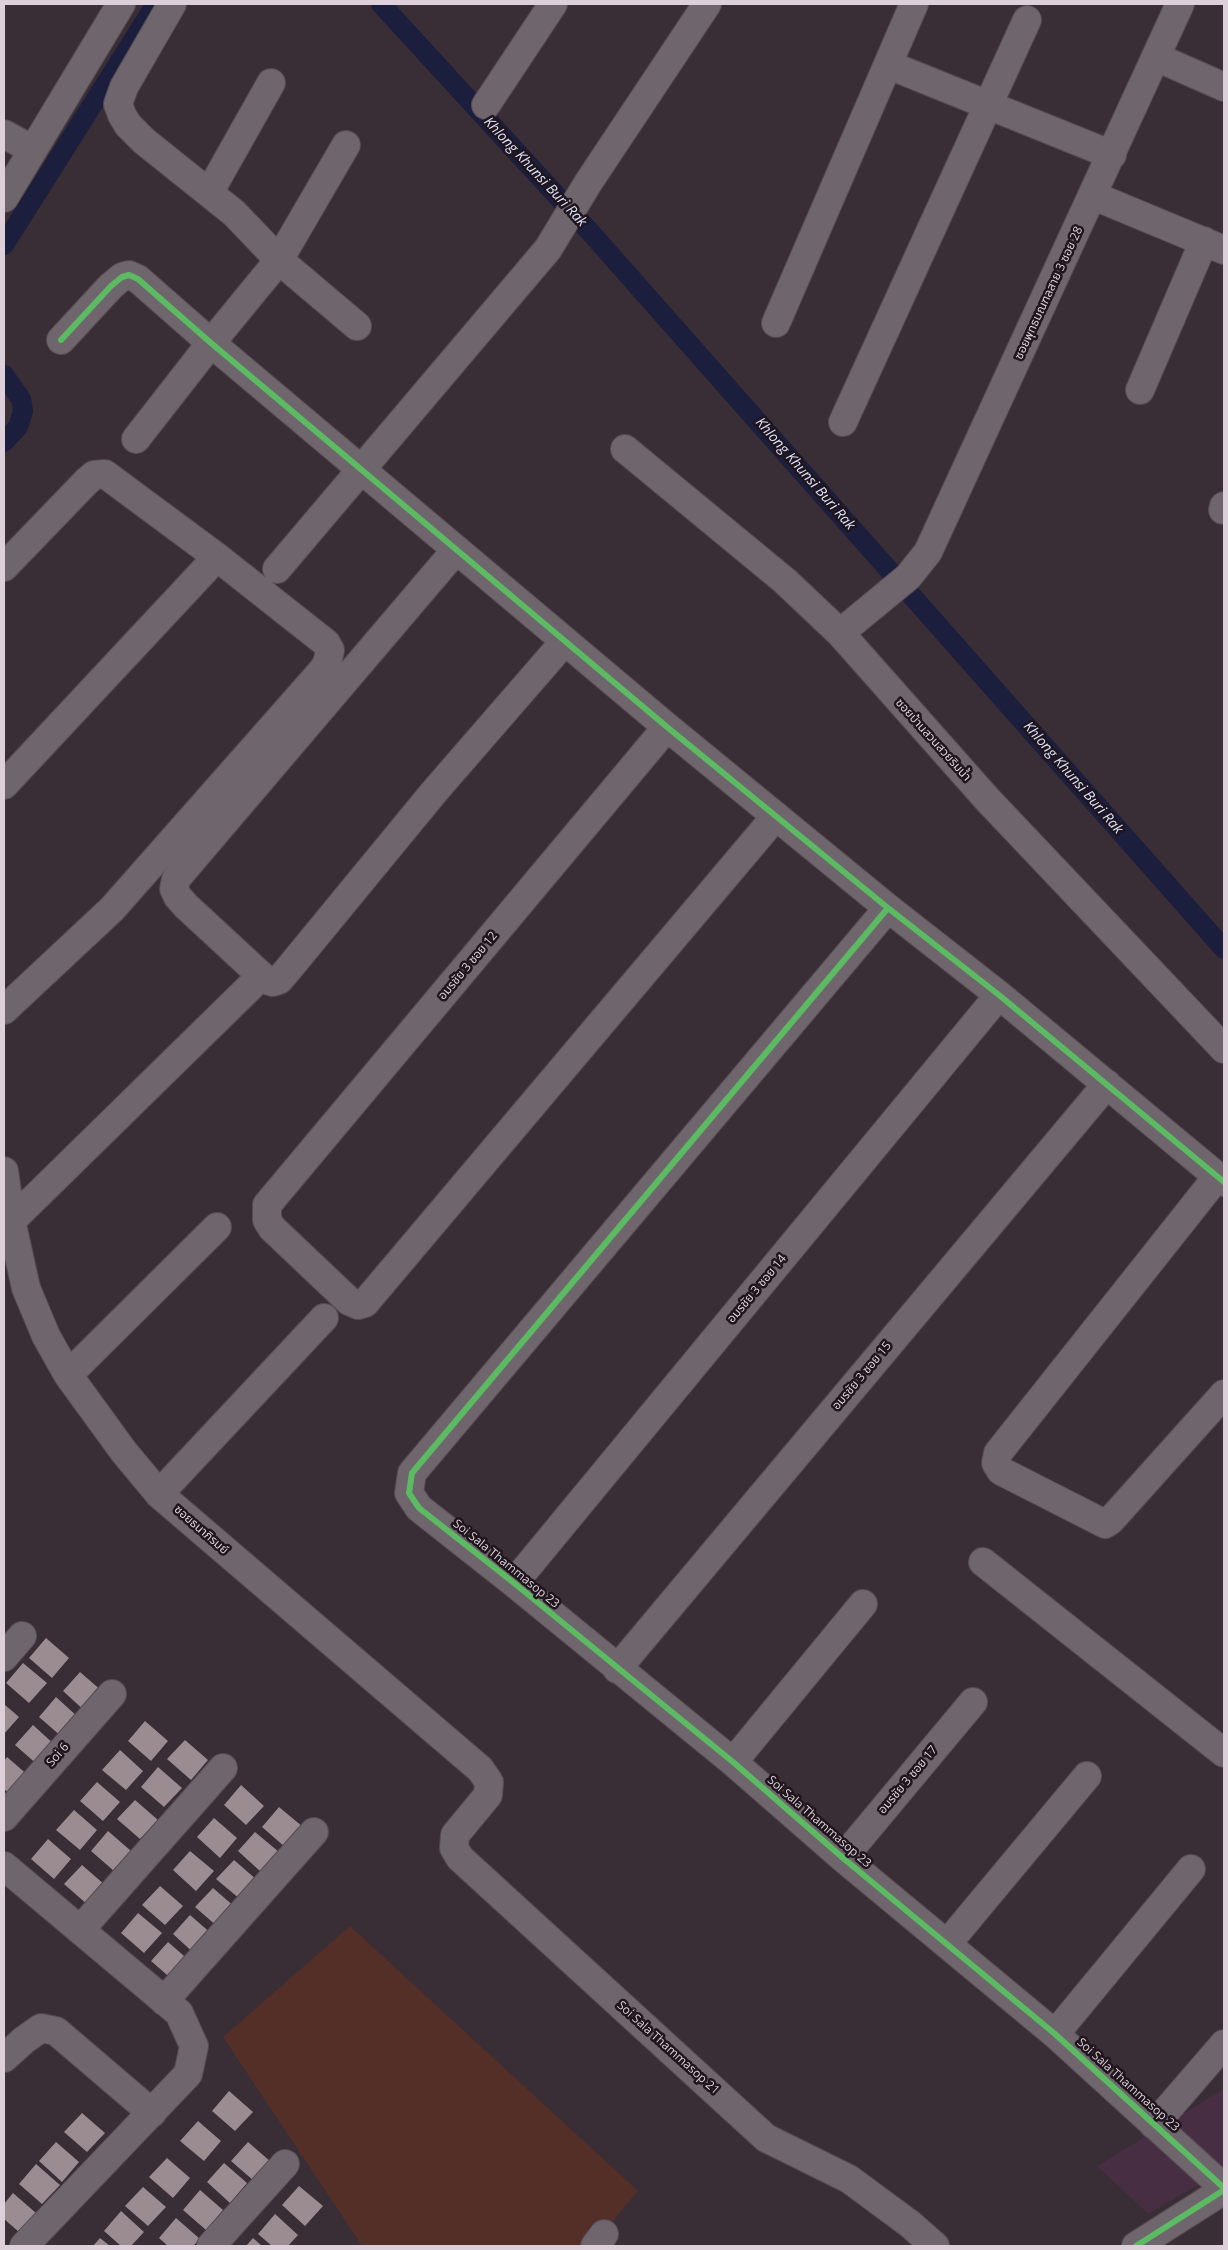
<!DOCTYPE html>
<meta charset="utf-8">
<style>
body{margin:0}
#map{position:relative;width:1228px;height:2250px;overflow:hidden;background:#392d36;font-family:"Open Sans",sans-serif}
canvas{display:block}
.frame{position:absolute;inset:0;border:5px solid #ded0da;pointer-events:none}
</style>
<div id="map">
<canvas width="1228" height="2250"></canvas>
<div class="frame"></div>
</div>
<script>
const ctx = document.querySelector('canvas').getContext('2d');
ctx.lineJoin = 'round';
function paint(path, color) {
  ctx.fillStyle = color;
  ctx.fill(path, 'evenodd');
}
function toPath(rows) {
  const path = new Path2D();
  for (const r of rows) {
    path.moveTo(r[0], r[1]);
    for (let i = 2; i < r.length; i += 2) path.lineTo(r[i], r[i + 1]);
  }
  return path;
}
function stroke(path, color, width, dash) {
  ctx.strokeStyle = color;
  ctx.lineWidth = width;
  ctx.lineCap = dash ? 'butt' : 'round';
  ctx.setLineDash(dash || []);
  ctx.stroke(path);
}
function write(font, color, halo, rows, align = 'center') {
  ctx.font = font + ' "Open Sans","Noto Sans Thai",sans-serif';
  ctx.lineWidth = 5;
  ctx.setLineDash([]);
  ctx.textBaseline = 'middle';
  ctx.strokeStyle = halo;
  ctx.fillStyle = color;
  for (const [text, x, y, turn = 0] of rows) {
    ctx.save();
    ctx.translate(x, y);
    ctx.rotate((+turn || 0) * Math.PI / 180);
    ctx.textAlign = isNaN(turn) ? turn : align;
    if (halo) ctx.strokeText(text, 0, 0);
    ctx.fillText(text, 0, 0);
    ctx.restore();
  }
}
const built = toPath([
 [1224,2089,1224,2170,1148,2214,1097,2166]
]);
const green = toPath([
 [350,1926,638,2191,592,2246,362,2246,223,2037]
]);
const canal = toPath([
 [381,4,591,233,1224,949],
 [4,245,156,4],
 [4,375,21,399,23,411,18,427,4,442]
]);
const building = toPath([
 [46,1638,69,1658,52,1678,29,1658],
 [23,1663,47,1683,29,1703,6,1683],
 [80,1672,103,1692,86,1712,63,1691],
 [56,1697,79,1718,62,1737,39,1717],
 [4,1704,19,1717,4,1734],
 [145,1721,168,1741,151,1761,128,1741],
 [33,1725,56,1746,39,1766,15,1745],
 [185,1740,208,1760,191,1780,167,1759],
 [120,1750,143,1771,126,1790,102,1770],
 [7,1757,30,1777,13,1797,4,1789,4,1761],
 [158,1767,182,1788,164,1807,141,1787],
 [97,1782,120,1802,103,1821,80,1801],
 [241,1785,264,1806,246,1825,224,1805],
 [135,1800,158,1820,140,1839,117,1819],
 [279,1807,303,1827,285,1847,262,1827],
 [74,1810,97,1830,80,1850,56,1830],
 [214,1818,237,1838,220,1858,197,1837],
 [108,1831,131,1851,114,1871,91,1851],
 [255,1832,279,1852,261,1872,238,1851],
 [48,1839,71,1859,54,1879,31,1859],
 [190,1851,214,1871,196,1891,173,1870],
 [234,1860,257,1880,240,1899,216,1879],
 [82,1865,105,1885,88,1905,64,1884],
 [160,1886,183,1906,165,1925,142,1905],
 [213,1888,236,1908,218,1927,195,1907],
 [138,1913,162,1933,144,1953,121,1933],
 [190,1915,213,1935,196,1955,173,1934],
 [168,1942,191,1962,174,1981,151,1961],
 [229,2091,253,2112,235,2131,212,2111],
 [82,2113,105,2133,87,2152,64,2132],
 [198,2121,221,2141,204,2161,180,2141],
 [56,2142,79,2162,62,2182,39,2161],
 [248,2142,271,2162,254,2181,231,2161],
 [167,2158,190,2178,173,2198,149,2177],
 [224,2163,247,2183,230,2203,207,2182],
 [36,2164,60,2185,42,2204,19,2184],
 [299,2186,323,2206,305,2226,282,2205],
 [143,2187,166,2207,148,2226,125,2206],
 [200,2190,223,2210,206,2230,183,2210],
 [13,2193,36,2213,19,2232,4,2219,4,2204],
 [121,2211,144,2232,131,2246,121,2246,104,2231],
 [275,2214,298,2235,288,2246,272,2246,258,2234],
 [176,2218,200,2239,193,2246,168,2246,159,2238],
 [100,2238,110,2246,93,2246],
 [253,2238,262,2246,246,2246]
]);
const minor = toPath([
 [172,4,124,87,118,104,122,115,128,125,144,141,234,213,279,260,357,326],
 [1156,57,1224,87],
 [889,65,1112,155],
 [486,105,553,4],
 [4,134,33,150],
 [209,193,271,83],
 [1094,196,1224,250],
 [4,198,121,4],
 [776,323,914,4],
 [61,340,111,286,122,277,129,275,138,279,211,343,667,727,888,908,999,995,1224,1182],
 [1140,390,1204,241],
 [843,422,1027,20],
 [136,439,211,343,279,260,346,145],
 [625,449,785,581,840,633,987,799,1224,1049],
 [1223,510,1224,506],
 [456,550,176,879,174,889,178,897,186,906,266,980,273,982,279,980,286,972,434,792,565,641],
 [4,567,87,481,94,475,105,474,217,557,326,643,330,650,327,664,322,671,112,909,4,1010],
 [277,569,548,249,588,183,707,4],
 [840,633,908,577,928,552,1180,4],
 [667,727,267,1205,267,1220,272,1228,349,1301,358,1305,365,1303,776,816],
 [4,785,217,557],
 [888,908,412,1473,409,1493,419,1508,514,1583,733,1762,843,1858,1055,2034,1224,2188],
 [4,1171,11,1220,26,1288,46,1336,68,1375,124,1452,159,1494,480,1769,489,1782,488,1795,455,1835,454,1848,460,1858,766,2138,849,2179,910,2224,935,2246],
 [1217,1177,998,1453,996,1463,1001,1471,1105,1524,1111,1520,1224,1394],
 [4,1228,251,986],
 [68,1375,217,1227],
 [159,1494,324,1318],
 [983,1562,1224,1753],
 [514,1583,999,995],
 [4,1657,22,1636],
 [617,1669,1107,1084],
 [733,1762,863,1604],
 [4,1817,112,1694],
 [843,1858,973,1702],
 [4,1866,179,2013,194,2046,188,2074,24,2246],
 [80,1930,223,1768],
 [947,1944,1087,1776],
 [164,2001,314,1832],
 [1055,2034,1191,1869],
 [4,2058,24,2040,41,2028,56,2031,152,2113],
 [1154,2125,1224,2044],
 [211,2246,285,2164],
 [595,2246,604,2234],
 [1136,2246,1224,2190]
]);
const cycleway = toPath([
 [61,340,111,286,122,277,129,275,138,279,211,343,667,727,888,908,999,995,1224,1182],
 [888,908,412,1473,409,1493,419,1508,514,1583,733,1762,843,1858,1055,2034,1224,2188],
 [1136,2246,1224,2190]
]);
const streetNames = [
 ["ซอยพุทธมณฑลสาย 3 ซอย 28",1049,293,-65],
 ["ซอยบ้านสวนสวยริมน้ำ",933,740,48],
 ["อมรชัย 3 ซอย 12",468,966,-50],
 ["อมรชัย 3 ซอย 14",757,1289,-50],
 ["อมรชัย 3 ซอย 15",862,1376,-50],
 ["ซอยธนาภิรมย์",201,1530,41],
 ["Soi Sala Thammasop 23",506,1564,39],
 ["Soi 6",58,1755,-49],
 ["อมรชัย 3 ซอย 17",908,1780,-50],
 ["Soi Sala Thammasop 23",819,1822,41],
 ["Soi Sala Thammasop 21",668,2048,42],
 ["Soi Sala Thammasop 23",1128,2085,42]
];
const waterNames = [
 ["Khlong Khunsi Buri Rak",535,172,47],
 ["Khlong Khunsi Buri Rak",805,474,49],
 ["Khlong Khunsi Buri Rak",1073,778,49]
];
paint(built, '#472e42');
paint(green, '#532f28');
stroke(canal, '#1b1e3c', 20);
paint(building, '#9b8c92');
stroke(minor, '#554b53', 30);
stroke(minor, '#6f656d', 28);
stroke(cycleway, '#5cba63', 6);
write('12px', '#ded0da', '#1f151d', streetNames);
write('italic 14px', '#dde3fe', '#1f151d', waterNames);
</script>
